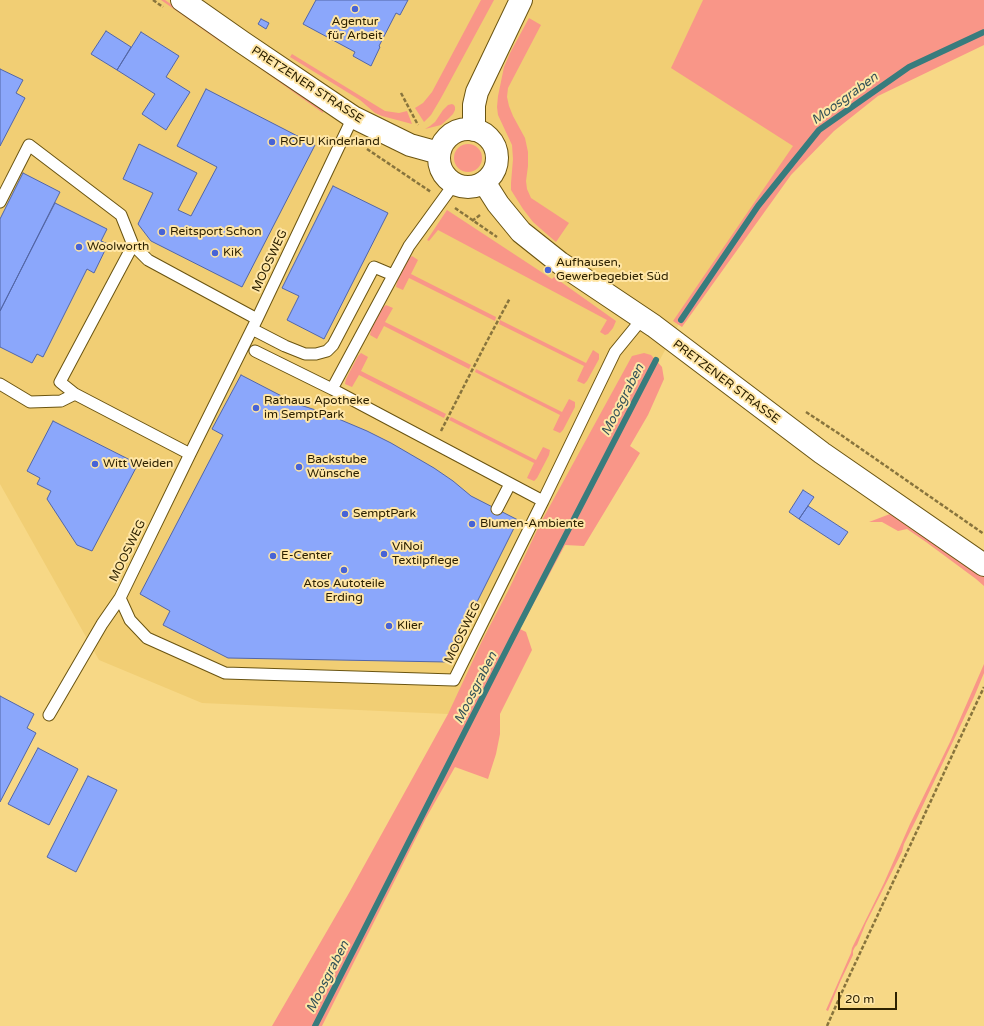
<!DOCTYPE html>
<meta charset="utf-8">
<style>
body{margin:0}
#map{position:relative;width:984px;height:1026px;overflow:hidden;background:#f7d886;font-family:"Varela Round",sans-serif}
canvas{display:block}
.scale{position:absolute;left:838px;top:992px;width:59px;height:18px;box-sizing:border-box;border:2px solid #2d2100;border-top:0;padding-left:5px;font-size:12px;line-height:14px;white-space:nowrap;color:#2d2100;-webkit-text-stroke:3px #ffe6a6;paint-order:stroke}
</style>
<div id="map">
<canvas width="984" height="1026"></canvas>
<div class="scale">20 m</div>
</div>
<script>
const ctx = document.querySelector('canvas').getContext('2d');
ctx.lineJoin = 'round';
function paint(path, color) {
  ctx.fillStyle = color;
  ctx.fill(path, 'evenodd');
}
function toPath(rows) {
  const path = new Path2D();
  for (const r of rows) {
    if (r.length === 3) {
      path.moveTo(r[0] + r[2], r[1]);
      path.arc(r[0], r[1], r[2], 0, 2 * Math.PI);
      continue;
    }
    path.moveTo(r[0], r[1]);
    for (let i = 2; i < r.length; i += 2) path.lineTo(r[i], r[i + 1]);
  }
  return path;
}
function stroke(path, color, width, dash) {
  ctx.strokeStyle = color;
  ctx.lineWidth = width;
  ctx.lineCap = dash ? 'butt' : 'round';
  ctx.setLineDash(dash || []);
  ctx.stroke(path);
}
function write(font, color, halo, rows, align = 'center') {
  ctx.font = font + ' "Varela Round",sans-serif';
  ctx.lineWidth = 4;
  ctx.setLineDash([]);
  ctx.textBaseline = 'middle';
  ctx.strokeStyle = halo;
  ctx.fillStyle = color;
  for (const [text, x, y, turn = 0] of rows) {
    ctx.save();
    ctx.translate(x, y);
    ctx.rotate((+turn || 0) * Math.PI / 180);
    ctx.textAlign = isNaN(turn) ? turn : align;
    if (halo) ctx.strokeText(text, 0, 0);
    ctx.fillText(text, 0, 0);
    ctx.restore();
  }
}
const built = toPath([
 [0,0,984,0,984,32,819,130,681,320,513,637,448,714,202,703,99,660,0,484]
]);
const green = toPath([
 [161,0,165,0,223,40,222,43],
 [481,0,494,0,441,98,431,115,424,122,415,108,423,103,432,92],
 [703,0,984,0,984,45,878,96,834,131,791,175,682,327,673,321,793,146,671,68],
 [529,18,541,25,508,88,507,97,509,106,513,116,525,138,528,152,528,166,526,181,527,189,531,198,569,223,556,242,549,236,533,222,523,209,511,190,511,183,513,159,512,145,498,115,497,107,498,96,504,67,510,53],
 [292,54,385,111,399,113,407,111,412,124,382,116,375,113,360,100,290,57],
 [244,57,246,57,323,109,323,113],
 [452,104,454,105,455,107,455,110,453,114,449,118,441,125,425,129,430,126,435,122,443,110,448,105],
 [468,158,14],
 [447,210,552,279,554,277,616,321,613,328,608,334,605,335,600,332,607,320,438,230,429,241,427,240],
 [412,256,418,260,411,274,496,317,495,321,409,278,403,290,396,287,397,282,408,259],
 [386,305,393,308,385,322,471,365,469,369,384,326,377,339,370,335,371,330,382,308],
 [500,320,586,363,593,350,599,354,599,359,587,381,584,384,577,381,584,366,499,324],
 [361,353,368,357,361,371,446,414,444,418,359,375,352,387,345,384,346,379,358,356],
 [644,353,651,355,662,367,664,379,648,415,630,446,640,453,584,546,565,545,520,629,526,632,532,650,500,714,500,734,496,754,488,779,455,767,426,818,322,1026,272,1026,349,893,448,714,482,641,509,589,540,524,632,356],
 [476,369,562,412,569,399,575,402,575,407,563,430,560,433,553,430,560,415,475,372],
 [451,417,536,460,543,447,550,450,549,455,537,478,534,481,527,478,534,463,449,420],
 [890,514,898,515,942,544,984,576,984,586,976,579,926,542,907,529,898,531,882,522,869,522],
 [984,664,984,673,974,697,916,820,904,844,902,852,866,923,857,945,855,947,853,951,853,955,841,980,828,1011,826,1010,851,953,852,948,884,883,910,824,950,742]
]);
const stream = toPath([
 [681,320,758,206,819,130,909,67,984,32],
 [315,1026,513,637,656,360]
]);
const building = toPath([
 [316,0,408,0,400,15,396,13,379,46,380,47,371,66,353,56,355,52,303,24,316,0],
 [261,19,269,23,266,29,258,24,261,19],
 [106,31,131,47,117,70,91,54,106,31],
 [141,32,179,56,166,77,190,92,166,130,142,114,155,94,117,70,141,32],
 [0,69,23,80,16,93,25,98,0,146,0,69],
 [206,89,315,145,242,287,151,241,138,224,153,193,123,179,139,144,197,173,178,210,191,216,217,167,177,146,206,89],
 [23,173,60,192,0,311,0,219,23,173],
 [333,186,388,213,324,339,287,320,299,296,282,288,333,186],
 [55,203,107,229,101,241,108,244,94,273,87,269,43,357,37,354,32,363,0,347,0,311,55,203],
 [241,375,297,404,322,412,367,431,391,443,434,468,453,481,471,496,518,520,447,662,228,658,163,625,170,611,140,594,223,435,212,429,241,375],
 [53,421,138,464,92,551,77,545,47,499,51,491,37,484,40,478,27,471,53,421],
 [803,490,814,497,799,519,789,512,803,490],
 [808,506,848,532,839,545,799,519,808,506],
 [0,696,34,714,27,728,36,733,0,802,0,696],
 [38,748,78,769,49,825,8,804,38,748],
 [88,776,117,790,76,872,47,857,88,776]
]);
const path = toPath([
 [153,0,163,7],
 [401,93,418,125],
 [367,149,431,192],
 [455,208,497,237],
 [472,221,480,215],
 [806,412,841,435,984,534],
 [441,431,485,345,510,298],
 [827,1026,846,983,984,687]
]);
const lane = toPath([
 [353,117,257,319,190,454,120,598,130,620,147,638,225,673,454,680,543,501],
 [454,184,409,246,332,389,543,501,615,352,642,319],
 [0,202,29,145,121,215,133,245,148,260,257,319],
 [252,329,285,346,305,354,316,354,327,351,333,345,374,267,393,275],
 [255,351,332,389],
 [0,384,30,402,61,401,75,394,190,454],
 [75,394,60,382,133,245],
 [497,509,510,484],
 [49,715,102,624,120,598]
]);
const street = toPath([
 [182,0,242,42,353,117,410,145,439,153],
 [468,158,29],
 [474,130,474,105,477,92,521,0],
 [484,182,498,204,521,232,560,263,654,326,822,453,984,565]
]);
const markers = [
 [355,9,4,"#4763d6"],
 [272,142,4,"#4763d6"],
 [162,232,4,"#4763d6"],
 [79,247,4,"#4763d6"],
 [215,253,4,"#4763d6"],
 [548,270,4,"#4763d6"],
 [256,408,4,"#4763d6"],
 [95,464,4,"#4763d6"],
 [299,467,4,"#4763d6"],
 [345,514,4,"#4763d6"],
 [472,524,4,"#4763d6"],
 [384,554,4,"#4763d6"],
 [273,556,4,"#4763d6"],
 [344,570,4,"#4763d6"],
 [389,626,4,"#4763d6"]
];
const poiNames = [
 ["Agentur",355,22,"center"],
 ["für Arbeit",355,36,"center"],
 ["ROFU Kinderland",280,142],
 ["Reitsport Schon",170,232],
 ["Woolworth",87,247],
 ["KiK",223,253],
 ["Aufhausen,",556,263],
 ["Gewerbegebiet Süd",556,277],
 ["Rathaus Apotheke",264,401],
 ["im SemptPark",264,415],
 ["Backstube",307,460],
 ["Wünsche",307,474],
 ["Witt Weiden",103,464],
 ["SemptPark",353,514],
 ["Blumen-Ambiente",480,524],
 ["ViNoi",392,547],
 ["Textilpflege",392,561],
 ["E-Center",281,556],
 ["Atos Autoteile",344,584,"center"],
 ["Erding",344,598,"center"],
 ["Klier",397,626]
];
const streetNames = [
 ["PRETZENER STRASSE",307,85,33],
 ["MOOSWEG",270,261,-65],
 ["PRETZENER STRASSE",726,382,37],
 ["MOOSWEG",128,551,-64],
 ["MOOSWEG",463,633,-64]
];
const waterNames = [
 ["Moosgraben",845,99,-36],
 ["Moosgraben",623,400,-63],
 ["Moosgraben",476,688,-63],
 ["Moosgraben",328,977,-63]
];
paint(built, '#f1ce74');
paint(green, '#f99688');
stroke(stream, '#387c7d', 6);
paint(building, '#8ba7fb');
stroke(building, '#5266a8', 1);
stroke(lane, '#6a5411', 13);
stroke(street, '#6a5411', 24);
stroke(path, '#88743d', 2.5, [4, 2]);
stroke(lane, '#fff', 11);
stroke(street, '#fff', 22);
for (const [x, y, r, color] of markers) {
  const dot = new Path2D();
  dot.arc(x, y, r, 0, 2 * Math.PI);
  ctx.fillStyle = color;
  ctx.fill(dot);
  stroke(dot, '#ffe6a6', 1.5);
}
write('12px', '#2d2100', '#ffe6a6', poiNames, 'left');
write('12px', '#2d2100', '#ffe6a6', streetNames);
write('italic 13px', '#345358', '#ffe6a6', waterNames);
</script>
